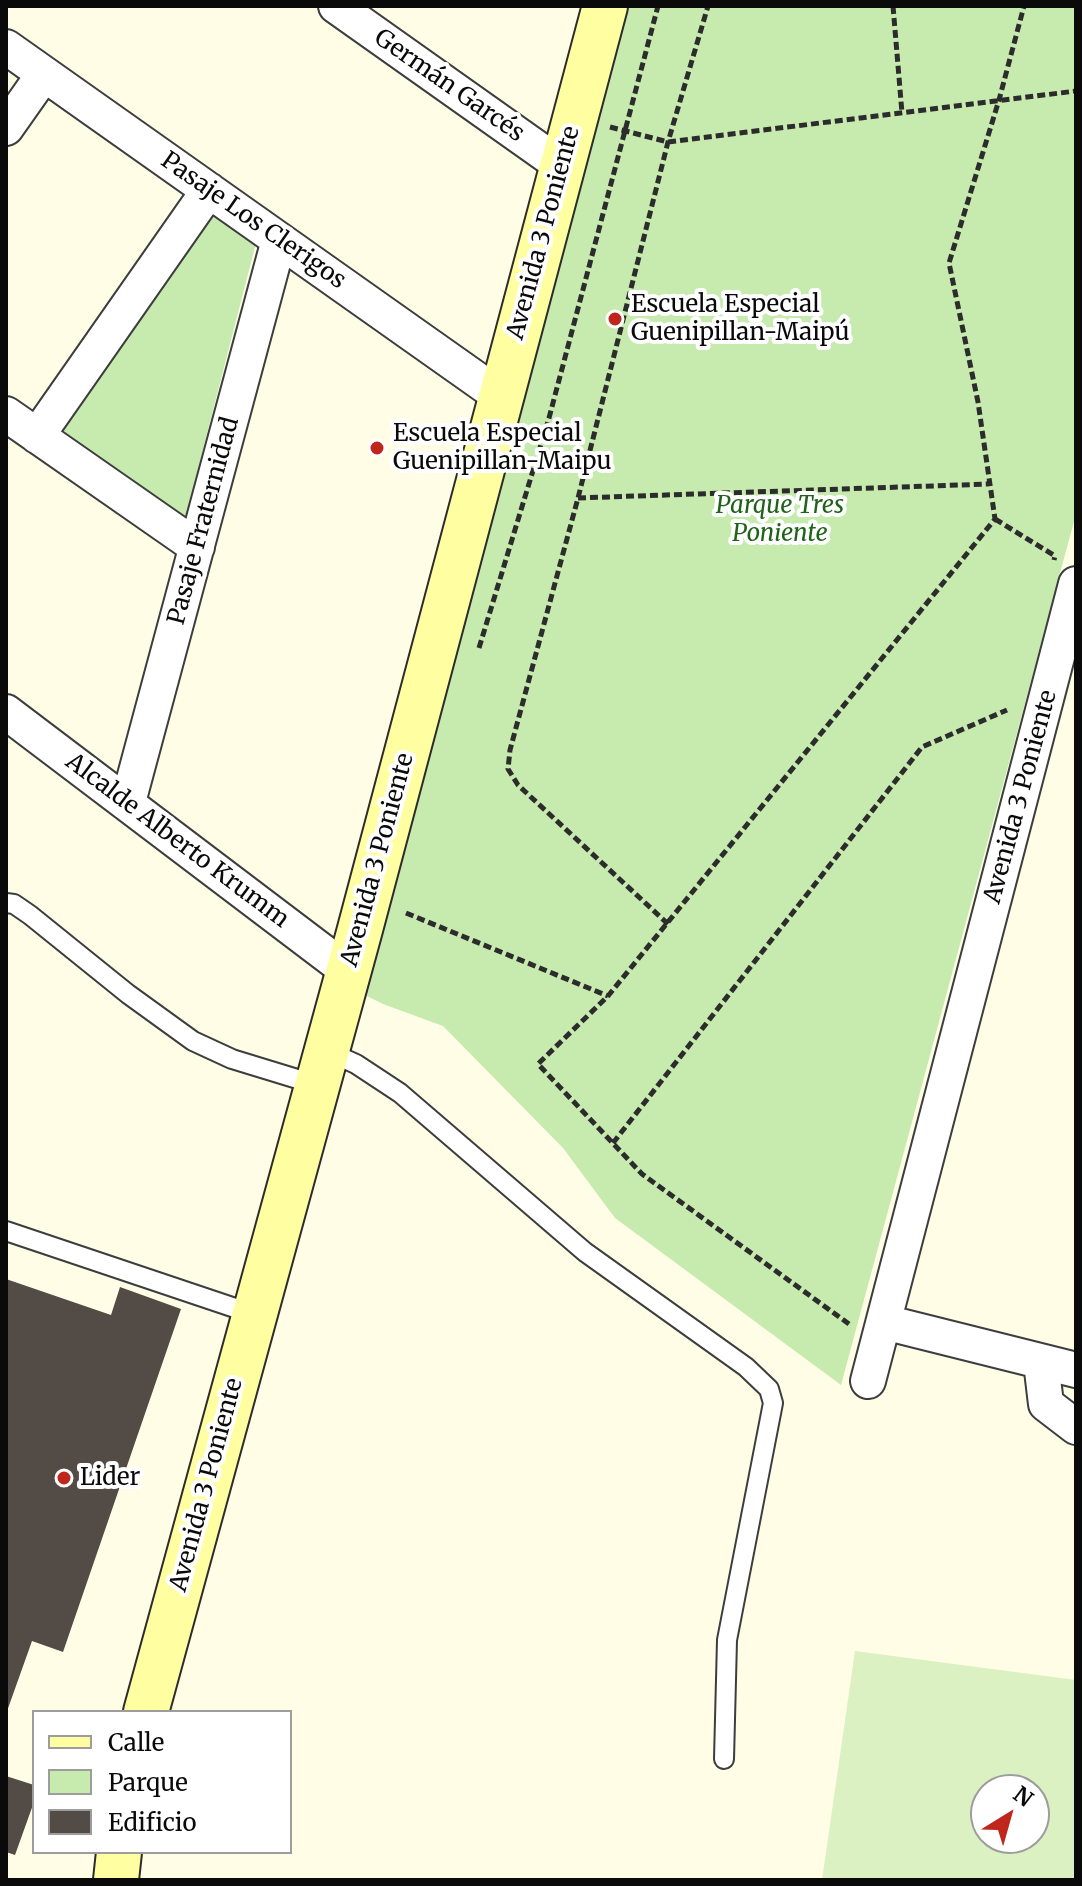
<!DOCTYPE html>
<meta charset="utf-8">
<style>
body{margin:0}
#map{position:relative;width:1082px;height:1886px;overflow:hidden;background:#fffde6;font-family:Merriweather,serif}
canvas{display:block}
.frame{position:absolute;inset:0;border:8px solid #0a0a0a;pointer-events:none}
.legend{position:absolute;left:32px;top:1710px;width:260px;height:144px;box-sizing:border-box;background:#fff;border:2px solid #9d9d9d;margin:0;padding:10px 14px;list-style:none;font-size:24px;color:#0a0a0a}
.legend li{display:flex;align-items:center;gap:16px;height:40px}
.legend b{width:40px;border:2px solid #9d9d9d}
.north{position:absolute;left:970px;top:1774px;width:80px;height:80px;box-sizing:border-box;background:#fff;border:2px solid #9d9d9d;border-radius:50%;rotate:37deg;font-size:22px;font-weight:700;line-height:32px;text-align:center;color:#0a0a0a}
.north::after{content:'';display:block;margin:auto;width:28px;height:36px;background:#bf261c;clip-path:polygon(50% 0,100% 100%,50% 72%,0 100%)}
</style>
<div id="map">
<canvas width="1082" height="1886"></canvas>
<div class="frame"></div>
<ul class="legend">
<li><b style="height:10px;background:#ffffa1"></b>Calle</li>
<li><b style="height:22px;background:#c7eaaf"></b>Parque</li>
<li><b style="height:22px;background:#534c46"></b>Edificio</li>
</ul>
<div class="north">N</div>
</div>
<script>
const ctx = document.querySelector('canvas').getContext('2d');
ctx.lineJoin = 'round';
function paint(path, color) {
  ctx.fillStyle = color;
  ctx.fill(path, 'evenodd');
}
function toPath(rows) {
  const path = new Path2D();
  for (const r of rows) {
    path.moveTo(r[0], r[1]);
    for (let i = 2; i < r.length; i += 2) path.lineTo(r[i], r[i + 1]);
  }
  return path;
}
function stroke(path, color, width, dash) {
  ctx.strokeStyle = color;
  ctx.lineWidth = width;
  ctx.lineCap = dash ? 'butt' : 'round';
  ctx.setLineDash(dash || []);
  ctx.stroke(path);
}
function write(font, color, halo, rows, align = 'center') {
  ctx.font = font + ' Merriweather,serif';
  ctx.lineWidth = 8;
  ctx.setLineDash([]);
  ctx.textBaseline = 'middle';
  ctx.strokeStyle = halo;
  ctx.fillStyle = color;
  for (const [text, x, y, turn = 0] of rows) {
    ctx.save();
    ctx.translate(x, y);
    ctx.rotate((+turn || 0) * Math.PI / 180);
    ctx.textAlign = isNaN(turn) ? turn : align;
    if (halo) ctx.strokeText(text, 0, 0);
    ctx.fillText(text, 0, 0);
    ctx.restore();
  }
}
const green = toPath([
 [624,6,1076,6,1076,514,841,1385,615,1218,563,1148,443,1026,383,1004,361,993],
 [215,209,257,239,184,523,57,433]
]);
const pitch = toPath([
 [855,1651,1076,1680,1076,1880,822,1880],
 [986,1790,1034,1790,1034,1838,986,1838]
]);
const building = toPath([
 [6,1279,111,1315,120,1287,181,1309,63,1652,32,1641,6,1714],
 [6,1776,34,1785,34,1802,15,1855,6,1852]
]);
const path = toPath([
 [893,6,902,113],
 [610,127,668,142,1076,91],
 [578,498,989,484],
 [995,519,1055,556,1054,560],
 [479,648,549,418,658,6],
 [406,913,608,996],
 [668,924,518,785,508,769,510,750,578,498,668,142,708,6],
 [613,1143,922,747,1007,710],
 [849,1324,642,1174,538,1064,608,996,995,519,978,402,949,263,999,100,1024,6]
]);
const service = toPath([
 [6,903,14,904,30,915,128,994,193,1041,232,1059,317,1085],
 [327,1051,356,1064,400,1093,585,1252,746,1367,769,1389,773,1403,727,1640,724,1759],
 [6,1231,253,1314]
]);
const minor = toPath([
 [336,6,562,166],
 [6,47,500,396],
 [6,128,44,74],
 [6,414,197,547],
 [37,436,209,190],
 [6,712,348,971],
 [128,802,279,240],
 [884,1322,1076,1370],
 [1041,1362,1046,1404,1076,1427],
 [868,1381,1076,584]
]);
const secondary = toPath([
 [146,1712,359,933,605,6],
 [116,1880,119,1852]
]);
const markers = [
 [615,319,8,"#bf261c"],
 [377,448,8,"#bf261c"],
 [64,1478,8,"#bf261c"]
];
const streetNames = [
 ["Germán Garcés",449,86,35],
 ["Pasaje Los Clerigos",253,221,35],
 ["Avenida 3 Poniente",544,233,-75],
 ["Pasaje Fraternidad",204,521,-75],
 ["Avenida 3 Poniente",1021,797,-75],
 ["Alcalde Alberto Krumm",177,841,37],
 ["Avenida 3 Poniente",378,860,-75],
 ["Avenida 3 Poniente",207,1485,-75]
];
const poiNames = [
 ["Escuela Especial",631,305],
 ["Guenipillan-Maipú",631,333],
 ["Escuela Especial",393,434],
 ["Guenipillan-Maipu",393,462],
 ["Lider",80,1478]
];
const parkNames = [
 ["Parque Tres",780,506],
 ["Poniente",780,534]
];
paint(green, '#c7eaaf');
paint(pitch, '#dbf1c1');
paint(building, '#534c46');
stroke(service, '#3d3d3d', 22);
stroke(minor, '#3d3d3d', 38);
stroke(secondary, '#2c2c2c', 48);
stroke(path, '#2c2c2c', 5, [8, 4]);
stroke(service, '#fff', 18);
stroke(minor, '#fff', 34);
stroke(secondary, '#ffffa1', 44);
for (const [x, y, r, color] of markers) {
  const dot = new Path2D();
  dot.arc(x, y, r, 0, 2 * Math.PI);
  ctx.fillStyle = color;
  ctx.fill(dot);
  stroke(dot, '#fff', 3);
}
write('24px', '#0a0a0a', '#fff', streetNames);
write('24px', '#0a0a0a', '#fff', poiNames, 'left');
write('italic 24px', '#1f6318', '#fff', parkNames);
</script>
